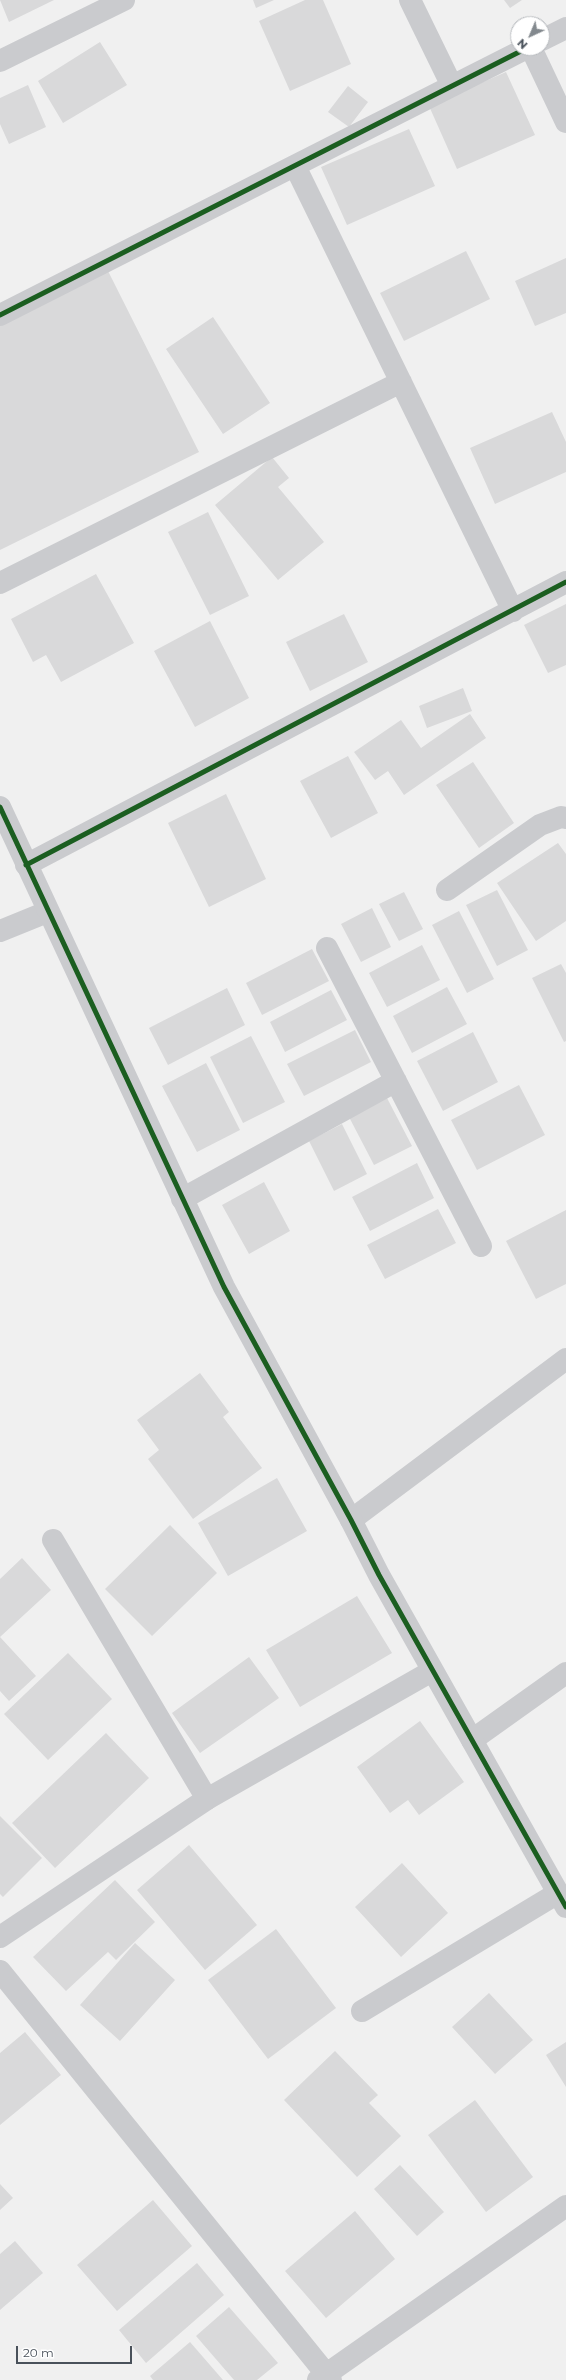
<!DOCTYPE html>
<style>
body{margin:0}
#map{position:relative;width:566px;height:2380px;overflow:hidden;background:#f0f0f0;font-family:Montserrat,sans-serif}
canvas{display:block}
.north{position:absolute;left:510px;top:16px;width:40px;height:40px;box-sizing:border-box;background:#fff;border:1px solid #b6b9bd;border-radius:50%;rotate:224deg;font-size:11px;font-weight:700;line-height:16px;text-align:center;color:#49515a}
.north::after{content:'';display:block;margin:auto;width:14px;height:18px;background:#83898e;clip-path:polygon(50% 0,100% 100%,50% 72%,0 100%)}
.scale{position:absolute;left:16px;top:2346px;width:116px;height:18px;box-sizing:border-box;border:2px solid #49515a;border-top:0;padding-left:5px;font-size:12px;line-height:14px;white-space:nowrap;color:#49515a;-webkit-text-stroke:3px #fff;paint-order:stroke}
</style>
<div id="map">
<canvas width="566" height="2380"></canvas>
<div class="north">N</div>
<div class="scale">20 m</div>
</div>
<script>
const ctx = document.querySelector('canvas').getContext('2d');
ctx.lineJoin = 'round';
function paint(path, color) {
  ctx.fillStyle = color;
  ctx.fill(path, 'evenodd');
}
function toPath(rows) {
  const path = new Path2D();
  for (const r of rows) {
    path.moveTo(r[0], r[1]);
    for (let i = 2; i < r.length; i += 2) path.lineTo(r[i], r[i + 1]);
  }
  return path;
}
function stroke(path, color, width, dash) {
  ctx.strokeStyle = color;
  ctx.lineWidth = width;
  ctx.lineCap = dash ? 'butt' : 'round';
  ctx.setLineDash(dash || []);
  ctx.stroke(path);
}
const building = toPath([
 [0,0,54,0,9,22],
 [253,0,274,0,256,8],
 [305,0,323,0,351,64,290,91,259,21],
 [504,0,522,0,510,8],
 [100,42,127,85,63,123,38,81],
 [506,72,535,135,457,169,429,106],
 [28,85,46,127,9,144,0,124,0,98],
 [348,86,368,102,349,127,328,112],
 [409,129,435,186,347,225,321,167],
 [466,251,490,299,404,341,380,293],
 [566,258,566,313,535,326,515,281],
 [106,267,199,452,0,550,0,319],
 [213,317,270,403,223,434,166,349],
 [552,412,566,442,566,472,495,504,470,448],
 [272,457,289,478,278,487,324,542,278,580,215,505],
 [208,512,249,596,210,615,168,532],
 [96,574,134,643,61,682,46,655,33,662,11,619],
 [566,604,566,665,548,673,524,625],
 [344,614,368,662,310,691,286,642],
 [210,621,249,698,195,727,154,651],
 [463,688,472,711,427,728,419,706],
 [470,714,486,738,404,795,388,771,375,780,354,752,401,720,421,748],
 [348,756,378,813,331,838,300,781],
 [473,762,514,823,479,848,436,785],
 [226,794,266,879,209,907,168,823],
 [558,843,566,854,566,921,536,941,497,883],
 [497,890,528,950,497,966,466,905],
 [404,892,423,929,399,941,379,904],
 [372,908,391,947,361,962,341,924],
 [459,911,494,979,467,993,432,925],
 [422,945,440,980,387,1007,369,973],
 [312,949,329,981,262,1015,246,983],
 [561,964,566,973,566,1041,564,1042,532,978],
 [447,987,467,1024,412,1053,393,1016],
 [227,988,245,1025,168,1065,149,1028],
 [331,990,347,1020,285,1052,270,1022],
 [355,1030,371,1062,304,1096,287,1064],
 [473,1032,498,1082,443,1111,417,1061],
 [251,1036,285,1102,243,1123,210,1057],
 [206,1063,240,1130,197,1152,162,1086],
 [519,1085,545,1135,477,1170,451,1120],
 [387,1098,412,1146,374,1165,349,1117],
 [342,1124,367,1174,334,1191,309,1141],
 [417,1163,434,1198,370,1231,352,1197],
 [264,1182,290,1231,249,1254,222,1205],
 [438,1209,456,1243,385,1279,367,1245],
 [566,1210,566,1284,536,1299,506,1241],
 [200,1373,229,1412,223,1417,262,1468,193,1519,148,1459,159,1450,137,1420],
 [277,1478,307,1531,228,1576,198,1523],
 [170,1525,217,1573,152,1636,105,1589],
 [22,1558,51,1590,0,1637,0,1579],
 [357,1596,392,1653,300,1707,266,1650],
 [0,1637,36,1676,9,1701,0,1691],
 [68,1653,112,1699,48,1760,4,1714],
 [249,1657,279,1698,200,1753,172,1713],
 [420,1721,464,1782,419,1815,408,1800,390,1813,357,1767],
 [106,1733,149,1778,55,1868,12,1823],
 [0,1816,42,1858,3,1897,0,1894],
 [189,1845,257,1925,205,1970,137,1890],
 [402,1863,448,1913,401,1957,355,1907],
 [115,1880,155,1922,116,1960,108,1952,66,1991,33,1957],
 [276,1929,336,2008,268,2059,208,1980],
 [135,1943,175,1980,120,2041,80,2005],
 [489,1993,533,2040,495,2074,452,2027],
 [25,2032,61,2075,0,2125,0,2053],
 [566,2042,566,2087,546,2055],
 [335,2051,378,2095,369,2103,401,2136,357,2177,284,2100],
 [475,2100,533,2177,486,2212,428,2135],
 [400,2165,444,2212,417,2236,374,2189],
 [0,2184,13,2198,0,2210],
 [153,2200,192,2246,117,2311,77,2265],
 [355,2211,395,2259,326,2318,285,2271],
 [15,2241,43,2273,0,2310,0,2254],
 [197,2263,224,2295,146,2363,119,2330],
 [229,2307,278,2363,257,2380,234,2380,196,2336],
 [190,2342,223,2380,153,2380,150,2376]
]);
const service = toPath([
 [362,2011,558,1893]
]);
const minor = toPath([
 [410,0,452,86],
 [542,40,566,28],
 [531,48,566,122],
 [0,61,124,0],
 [295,166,513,611],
 [0,315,527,48],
 [0,583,401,382],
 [26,865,566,582],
 [447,890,540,825,561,817,566,818],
 [0,931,47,912],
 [327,948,481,1246],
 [182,1199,396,1081],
 [351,1520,566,1359],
 [53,1540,207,1799],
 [472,1740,566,1673],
 [0,1971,331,2380],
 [318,2380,566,2206]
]);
const tertiary = toPath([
 [0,807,224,1287,351,1520,379,1575,566,1907],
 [0,1937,207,1799,432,1671]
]);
const cycleway = toPath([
 [0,315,527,48],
 [0,807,224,1287,351,1520,379,1575,566,1907],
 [26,865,566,582]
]);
paint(building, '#d9d9da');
stroke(service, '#cacbce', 22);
stroke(minor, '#cacbce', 22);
stroke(tertiary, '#cacbce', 22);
stroke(cycleway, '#1b5e20', 5);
</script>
